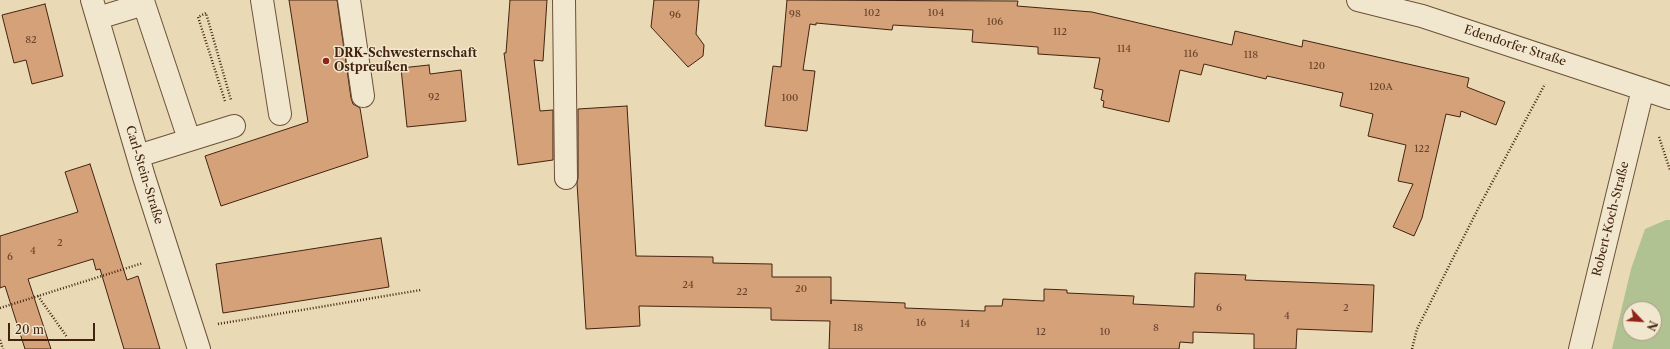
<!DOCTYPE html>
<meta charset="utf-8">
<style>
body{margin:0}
#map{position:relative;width:1670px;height:349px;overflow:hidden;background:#e9dab5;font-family:"Libre Caslon Text",serif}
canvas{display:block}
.north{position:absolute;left:1622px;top:301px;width:40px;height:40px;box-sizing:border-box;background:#f1e7cf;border:1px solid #ab9983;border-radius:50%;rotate:115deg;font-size:11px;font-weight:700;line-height:16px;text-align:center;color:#432310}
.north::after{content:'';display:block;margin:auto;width:14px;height:18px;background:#8f2418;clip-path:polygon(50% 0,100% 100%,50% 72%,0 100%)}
.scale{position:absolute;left:8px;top:323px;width:87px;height:18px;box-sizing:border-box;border:2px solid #432310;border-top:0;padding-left:5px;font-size:12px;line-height:14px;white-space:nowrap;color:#432310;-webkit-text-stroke:3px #f1e7cf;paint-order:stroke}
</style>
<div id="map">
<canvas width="1670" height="349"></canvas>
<div class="north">N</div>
<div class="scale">20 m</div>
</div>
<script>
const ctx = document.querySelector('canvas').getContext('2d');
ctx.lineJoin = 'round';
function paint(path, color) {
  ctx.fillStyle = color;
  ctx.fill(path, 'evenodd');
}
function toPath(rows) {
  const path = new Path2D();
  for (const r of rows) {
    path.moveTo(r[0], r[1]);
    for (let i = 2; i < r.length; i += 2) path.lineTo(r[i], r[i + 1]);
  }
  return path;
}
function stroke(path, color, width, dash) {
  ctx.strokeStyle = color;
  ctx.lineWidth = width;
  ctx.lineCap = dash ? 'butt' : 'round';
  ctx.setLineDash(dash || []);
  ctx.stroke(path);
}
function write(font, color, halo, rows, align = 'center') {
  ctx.font = font + ' "Libre Caslon Text",serif';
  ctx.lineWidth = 3;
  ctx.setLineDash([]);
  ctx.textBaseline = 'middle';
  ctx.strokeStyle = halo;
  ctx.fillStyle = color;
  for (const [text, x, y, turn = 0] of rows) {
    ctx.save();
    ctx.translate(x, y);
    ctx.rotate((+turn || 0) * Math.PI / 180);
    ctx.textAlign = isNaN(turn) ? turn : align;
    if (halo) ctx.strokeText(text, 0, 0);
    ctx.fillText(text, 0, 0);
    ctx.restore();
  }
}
const green = toPath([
 [1666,220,1670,220,1670,349,1612,349,1631,269,1645,229],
 [1630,309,1654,309,1654,333,1630,333]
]);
const building = toPath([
 [289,0,337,0,351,98,353,104,360,108,368,157,221,206,205,156,308,122,289,0],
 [510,0,547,0,543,61,534,60,540,111,553,110,553,160,518,165,504,53,506,53,510,0],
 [654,0,699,0,696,34,704,45,703,56,688,67,651,27,654,0],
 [787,0,1018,1,1017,6,1092,12,1232,45,1235,31,1302,47,1303,40,1469,78,1467,87,1505,102,1496,125,1461,111,1460,117,1446,114,1422,218,1414,236,1393,227,1413,184,1398,181,1406,145,1368,136,1373,114,1340,106,1343,93,1267,76,1266,79,1204,64,1201,75,1180,70,1169,122,1103,107,1104,101,1101,100,1103,90,1094,88,1100,58,1038,54,1038,47,972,42,973,30,893,25,892,30,816,23,816,25,810,24,803,70,815,71,807,131,765,126,773,66,781,67,787,0],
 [45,4,63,76,32,84,26,60,14,63,2,15,45,4],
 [429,65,430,74,461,70,466,121,407,127,401,68,429,65],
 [627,106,636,256,713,257,713,263,772,264,772,277,831,277,831,304,831,300,905,303,905,308,985,311,985,306,1002,306,1003,299,1044,301,1044,289,1067,290,1067,293,1134,296,1133,304,1194,307,1195,273,1246,275,1245,280,1374,285,1372,332,1297,329,1296,349,1254,349,1254,334,1193,332,1193,343,1180,342,1179,349,829,349,830,321,771,320,771,308,639,306,640,326,586,329,577,183,578,178,578,109,627,106],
 [90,164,127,280,138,276,160,349,124,349,100,269,96,270,93,259,28,279,51,349,25,349,5,286,0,288,0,236,78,212,65,172,90,164],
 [381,238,389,287,223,313,216,264,381,238]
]);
const path = toPath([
 [225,101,198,17,206,13,231,100],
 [1659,137,1670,170],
 [38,296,67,337],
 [0,308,143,263],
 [218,324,421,290],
 [0,340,3,349],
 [1412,349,1417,329,1480,205,1545,84]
]);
const minor = toPath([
 [92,0,144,177,199,349],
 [262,0,280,114],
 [349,0,363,96],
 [564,0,566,178],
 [1358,0,1422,16,1670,98],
 [98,18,144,4,189,139],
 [138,156,234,126],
 [1580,349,1643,89]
]);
const markers = [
 [326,61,4,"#8f2418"]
];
const numberNames = [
 ["102",872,13],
 ["104",936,13],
 ["98",795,14],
 ["96",675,15],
 ["106",995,22],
 ["112",1060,32],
 ["82",31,40],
 ["114",1124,49],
 ["116",1191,54],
 ["118",1251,55],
 ["120",1317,66],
 ["120A",1381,87],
 ["92",434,97],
 ["100",790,98],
 ["122",1422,149],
 ["2",60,243],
 ["4",33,251],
 ["6",10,257],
 ["24",688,285],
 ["20",801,289],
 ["22",742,292],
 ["6",1219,308],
 ["2",1346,308],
 ["4",1287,316],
 ["16",921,323],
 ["14",965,324],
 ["18",858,328],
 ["8",1156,328],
 ["12",1041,332],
 ["10",1105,332]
];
const streetNames = [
 ["Edendorfer Straße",1515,46,18],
 ["Carl-Stein-Straße",144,175,73],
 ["Robert-Koch-Straße",1611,219,-76]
];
const poiNames = [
 ["DRK-Schwesternschaft",334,54],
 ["Ostpreußen",334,68]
];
paint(green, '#b0c192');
paint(building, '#d5a178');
stroke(building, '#432310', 1);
stroke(minor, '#6c5139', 24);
stroke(path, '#432310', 2.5, [1, 2]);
stroke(minor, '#f1e7cf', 22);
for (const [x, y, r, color] of markers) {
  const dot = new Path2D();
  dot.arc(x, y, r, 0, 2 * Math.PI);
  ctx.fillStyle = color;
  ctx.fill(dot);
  stroke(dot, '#f1e7cf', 1.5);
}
write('10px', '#68422a', null, numberNames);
write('12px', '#432310', '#f1e7cf', streetNames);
write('bold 12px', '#432310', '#f1e7cf', poiNames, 'left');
</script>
